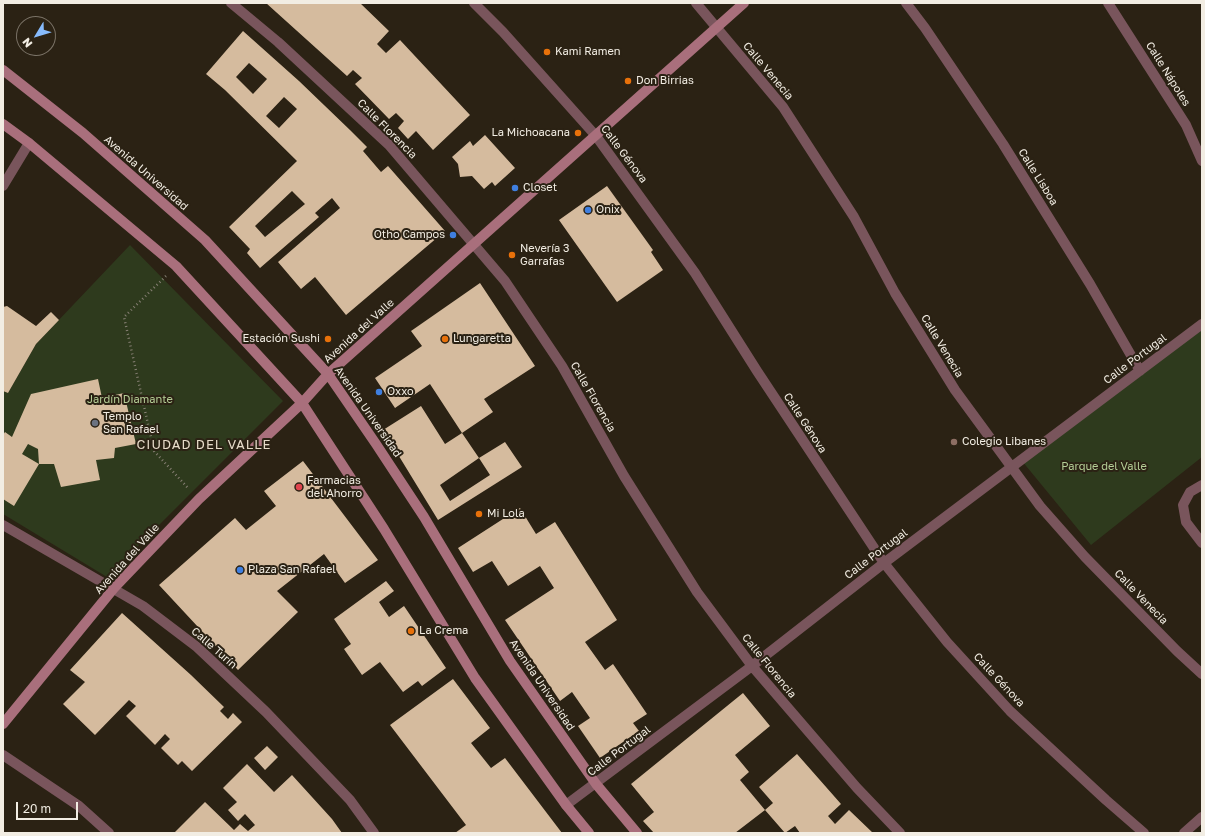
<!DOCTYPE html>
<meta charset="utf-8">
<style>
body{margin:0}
#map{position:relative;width:1205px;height:836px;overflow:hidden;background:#2b2214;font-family:"Golos Text",sans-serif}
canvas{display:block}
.frame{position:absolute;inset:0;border:4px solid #f2ede3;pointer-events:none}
.north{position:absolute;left:16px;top:16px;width:40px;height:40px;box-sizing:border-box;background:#2b2214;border:1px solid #7b7367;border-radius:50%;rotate:232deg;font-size:11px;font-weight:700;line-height:16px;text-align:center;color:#f2ede3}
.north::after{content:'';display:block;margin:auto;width:14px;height:18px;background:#87bbfc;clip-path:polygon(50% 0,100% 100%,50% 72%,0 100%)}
.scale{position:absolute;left:16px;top:802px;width:62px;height:18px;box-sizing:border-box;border:2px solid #f2ede3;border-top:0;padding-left:5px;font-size:12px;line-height:14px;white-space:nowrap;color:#f2ede3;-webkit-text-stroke:3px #2b2214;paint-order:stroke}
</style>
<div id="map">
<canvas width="1205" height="836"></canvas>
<div class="frame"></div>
<div class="north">N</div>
<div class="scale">20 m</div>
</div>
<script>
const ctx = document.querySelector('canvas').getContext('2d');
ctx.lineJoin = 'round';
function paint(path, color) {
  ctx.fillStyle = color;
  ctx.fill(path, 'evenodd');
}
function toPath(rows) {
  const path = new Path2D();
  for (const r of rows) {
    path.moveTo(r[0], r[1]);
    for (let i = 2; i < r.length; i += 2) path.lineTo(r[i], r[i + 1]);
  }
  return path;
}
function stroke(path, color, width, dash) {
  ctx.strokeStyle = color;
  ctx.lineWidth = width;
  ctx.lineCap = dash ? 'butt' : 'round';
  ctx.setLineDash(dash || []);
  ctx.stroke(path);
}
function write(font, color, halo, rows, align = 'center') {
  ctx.font = font + ' "Golos Text",sans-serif';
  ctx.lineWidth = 4;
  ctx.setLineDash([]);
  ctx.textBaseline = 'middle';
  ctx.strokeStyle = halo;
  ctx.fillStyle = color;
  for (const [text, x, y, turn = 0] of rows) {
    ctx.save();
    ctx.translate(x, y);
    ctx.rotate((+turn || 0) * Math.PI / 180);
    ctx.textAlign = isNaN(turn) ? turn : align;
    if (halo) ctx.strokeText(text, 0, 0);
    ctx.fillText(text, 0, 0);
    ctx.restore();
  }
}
const green = toPath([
 [130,245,283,401,107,577,3,514,3,391,8,393,36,344],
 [1202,329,1202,457,1091,545,1022,461]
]);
const building = toPath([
 [266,3,360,3,389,31,377,44,386,53,400,40,470,115,433,150,416,131,408,139,398,128,404,121,396,113,389,119,355,84,362,78,353,70,347,76],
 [243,31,299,81,350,130,367,147,363,151,381,172,388,166,445,231,346,315,315,277,301,289,278,262,340,208,332,198,315,213,319,217,260,268,247,253,250,249,229,227,297,161,225,90,206,74],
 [249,63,267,79,253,94,236,77],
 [284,97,297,109,279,128,266,116],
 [292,191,305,204,265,237,255,226],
 [485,135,515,168,495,186,492,182,484,189,472,176,460,177,458,164,452,157,470,141,473,146],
 [607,186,653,250,651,252,663,270,617,302,559,220],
 [480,283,535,366,484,399,493,412,462,433,430,384,395,408,375,378,422,346,411,331],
 [7,306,36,326,51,312,59,320,36,344,8,393,3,391,3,307],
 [98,379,102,398,124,393,136,444,115,448,114,458,96,460,100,480,61,487,54,464,39,464,14,506,3,499,3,435,5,432,12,437,31,394],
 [28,444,38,449,39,464,22,454],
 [421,406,445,444,462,433,479,458,505,442,522,467,438,520,383,430],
 [479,458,490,475,450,501,440,485],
 [303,461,378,560,345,583,324,554,277,591,298,612,238,670,159,585,235,518,246,530,276,506,264,491],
 [520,508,536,534,555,522,617,620,585,642,605,670,613,664,647,714,633,723,639,731,600,758,578,726,590,718,572,692,560,701,505,620,554,588,540,566,508,586,492,561,473,572,458,548],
 [386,581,394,591,379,602,389,617,404,606,446,668,422,686,418,681,403,692,380,662,362,675,344,649,351,644,334,619],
 [122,613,191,675,224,707,220,711,228,719,233,713,242,722,192,771,182,761,178,765,161,748,170,739,165,734,155,745,126,716,136,706,129,700,95,735,63,704,85,682,70,670],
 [453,679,490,728,471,743,491,768,505,758,562,833,455,833,466,825,390,725],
 [743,693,770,726,735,755,749,772,740,780,765,810,773,803,759,787,797,754,841,804,828,816,835,824,849,810,873,833,800,833,795,826,785,833,765,810,735,833,654,833,643,821,654,812,631,784],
 [267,746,278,757,265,770,254,758],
 [247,764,274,792,292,775,332,819,342,833,174,833,205,802,234,830,240,824,248,831,255,825,245,814,238,821,228,810,237,802,223,788]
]);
const path = toPath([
 [166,276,124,317,154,451,188,488]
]);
const street = toPath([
 [231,3,278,42,389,145,505,281,562,366,624,476,697,592,752,666,857,788,900,833],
 [474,3,503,32,596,136,695,273,757,371,884,563,947,642,1010,711,1106,800,1144,833],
 [696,3,783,107,854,217,895,293,955,390,1040,506,1085,557,1177,651,1202,674],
 [906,3,925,28,1003,144,1090,284,1140,371],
 [1108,3,1186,125,1202,161],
 [3,186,29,143],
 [1202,485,1190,492,1183,505,1186,522,1202,543],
 [3,525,143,606,197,647,266,712,350,800,374,833],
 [3,755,79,806,109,833],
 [566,805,752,666,884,563,1202,324],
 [1184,833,1202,817]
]);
const secondary = toPath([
 [3,70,83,133,205,240,328,374,376,444,424,517,510,661,596,784,637,833],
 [3,124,29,143,176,266,302,403,384,529,475,678,566,805,589,833],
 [3,724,114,588,199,499,302,403,328,374,744,3]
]);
const markers = [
 [547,52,4,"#e8710a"],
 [628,81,4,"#e8710a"],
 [578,133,4,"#e8710a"],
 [515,188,4,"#3f7fe0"],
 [588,210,4,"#3f7fe0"],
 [453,235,4,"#3f7fe0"],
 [512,255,4,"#e8710a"],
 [328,339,4,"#e8710a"],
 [445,339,4,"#e8710a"],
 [379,392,4,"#3f7fe0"],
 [95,423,4,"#6b7280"],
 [954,442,4,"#8d6e63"],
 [299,487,4,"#e0444e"],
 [479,514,4,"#e8710a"],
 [240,570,4,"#3f7fe0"],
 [411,631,4,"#e8710a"]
];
const poiNames = [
 ["Kami Ramen",555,52],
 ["Don Birrias",636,81],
 ["La Michoacana",570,133,"right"],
 ["Closet",523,188],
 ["Onix",596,210],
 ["Otho Campos",445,235,"right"],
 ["Nevería 3",520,249],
 ["Garrafas",520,262],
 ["Estación Sushi",320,339,"right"],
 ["Lungaretta",453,339],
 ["Oxxo",387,392],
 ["Templo",103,417],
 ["San Rafael",103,430],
 ["Colegio Libanes",962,442],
 ["Farmacias",307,481],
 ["del Ahorro",307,494],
 ["Mi Lola",487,514],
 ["Plaza San Rafael",248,570],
 ["La Crema",419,631]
];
const streetNames = [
 ["Calle Venecia",768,71,50],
 ["Calle Nápoles",1168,74,58],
 ["Calle Florencia",387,129,45],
 ["Calle Génova",624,154,53],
 ["Avenida Universidad",146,173,41],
 ["Calle Lisboa",1038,177,58],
 ["Avenida del Valle",359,331,-42],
 ["Calle Venecia",942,346,59],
 ["Calle Portugal",1135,359,-37],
 ["Calle Florencia",593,397,60],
 ["Avenida Universidad",368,412,55],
 ["Calle Génova",805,423,57],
 ["Calle Portugal",876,554,-37],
 ["Avenida del Valle",127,559,-48],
 ["Calle Venecia",1141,597,46],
 ["Calle Turín",214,648,41],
 ["Calle Florencia",769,666,51],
 ["Calle Génova",999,680,47],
 ["Avenida Universidad",542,685,56],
 ["Calle Portugal",619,751,-37]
];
const parkNames = [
 ["Jardín Diamante",130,400],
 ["Parque del Valle",1104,467]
];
const quarterNames = [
 ["CIUDAD DEL VALLE",204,445]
];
paint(green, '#2e3a1d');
paint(building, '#d5bb9e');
stroke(path, '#867f73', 2.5, [1, 3]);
stroke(street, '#79555c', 10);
stroke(secondary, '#a96f7c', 10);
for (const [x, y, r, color] of markers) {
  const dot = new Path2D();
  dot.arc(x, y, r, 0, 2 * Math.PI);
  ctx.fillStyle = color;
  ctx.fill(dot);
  stroke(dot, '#2b2214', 1.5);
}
write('11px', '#f2ede3', '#2b2214', poiNames, 'left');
write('11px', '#f2ede3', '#2b2214', streetNames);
write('11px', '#b4cd96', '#2b2214', parkNames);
ctx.letterSpacing = '1px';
write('13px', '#e6dbc8', '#2b2214', quarterNames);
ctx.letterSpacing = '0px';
</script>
